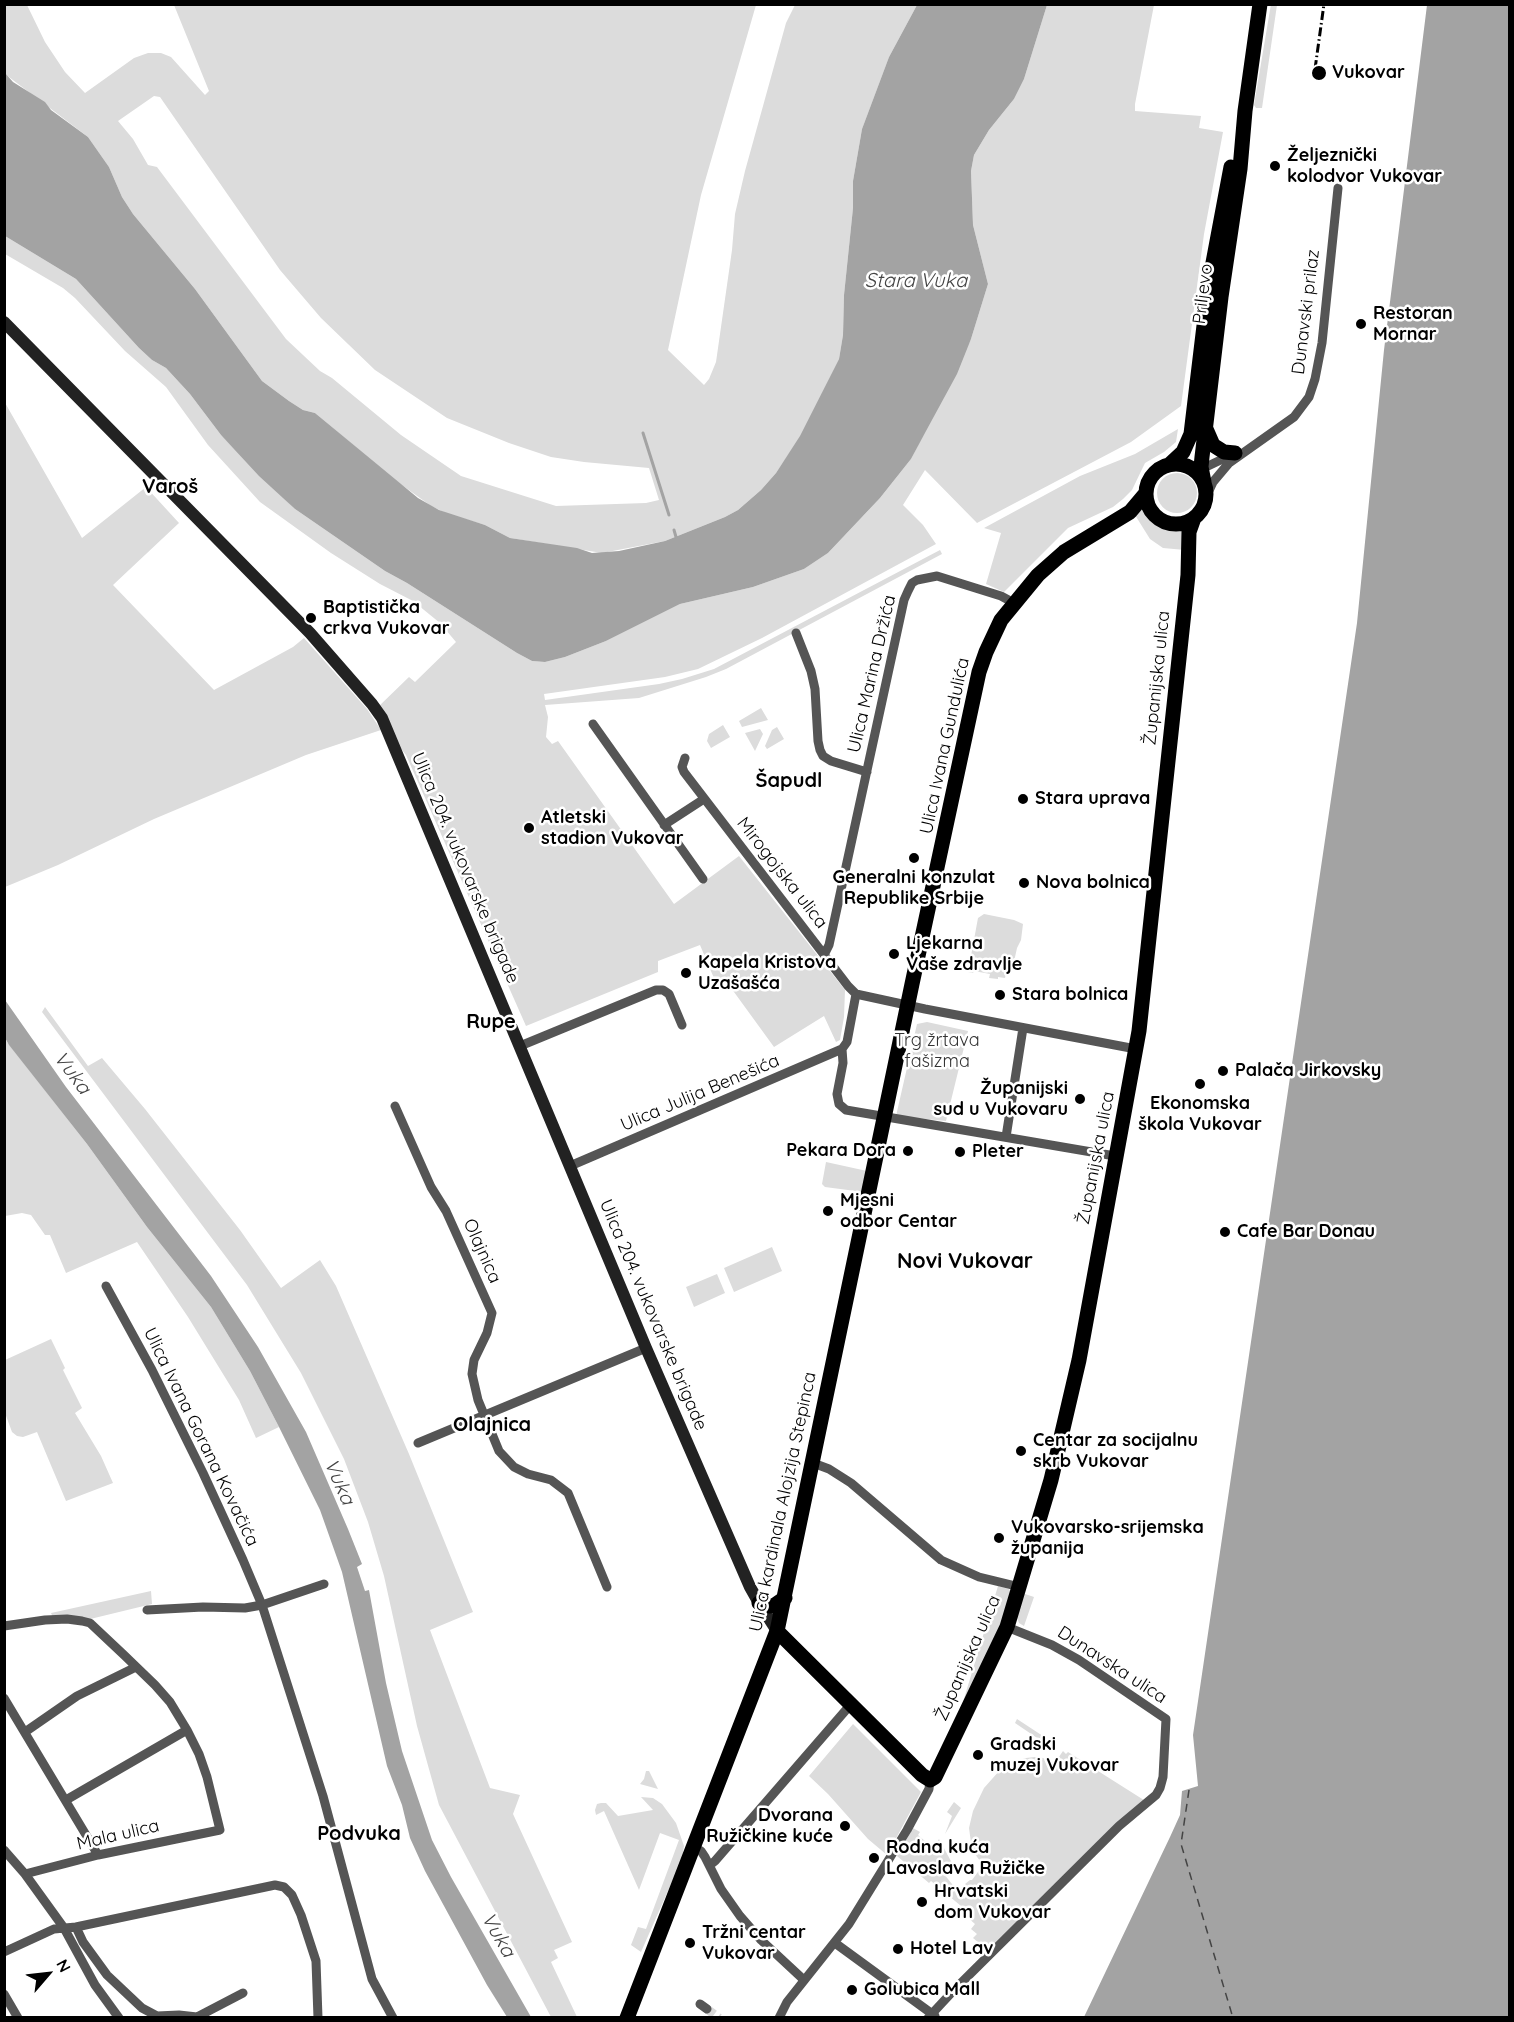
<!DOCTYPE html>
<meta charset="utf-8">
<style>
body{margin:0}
#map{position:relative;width:1514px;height:2022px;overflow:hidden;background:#fff;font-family:Quicksand,sans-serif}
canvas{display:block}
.frame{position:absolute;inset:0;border:6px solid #000;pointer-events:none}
.north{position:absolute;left:18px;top:1944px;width:60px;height:60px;-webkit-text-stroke:4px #fff;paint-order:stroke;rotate:62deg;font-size:16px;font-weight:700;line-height:24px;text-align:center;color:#000}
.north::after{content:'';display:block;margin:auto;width:21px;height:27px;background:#000;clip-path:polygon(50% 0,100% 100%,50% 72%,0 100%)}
</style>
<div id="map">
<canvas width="1514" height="2022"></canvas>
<div class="frame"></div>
<div class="north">N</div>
</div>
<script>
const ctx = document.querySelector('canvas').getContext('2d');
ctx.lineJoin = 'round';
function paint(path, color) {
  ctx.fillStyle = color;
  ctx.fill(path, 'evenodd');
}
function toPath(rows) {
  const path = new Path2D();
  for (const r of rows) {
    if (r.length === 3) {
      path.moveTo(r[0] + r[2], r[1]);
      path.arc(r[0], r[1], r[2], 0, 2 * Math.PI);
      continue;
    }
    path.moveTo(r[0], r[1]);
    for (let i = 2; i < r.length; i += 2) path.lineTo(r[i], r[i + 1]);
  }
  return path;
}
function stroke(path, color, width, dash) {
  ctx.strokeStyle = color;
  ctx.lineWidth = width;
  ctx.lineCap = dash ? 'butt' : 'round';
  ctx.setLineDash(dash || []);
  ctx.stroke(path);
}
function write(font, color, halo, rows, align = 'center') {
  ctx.font = font + ' Quicksand,sans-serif';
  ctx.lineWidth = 5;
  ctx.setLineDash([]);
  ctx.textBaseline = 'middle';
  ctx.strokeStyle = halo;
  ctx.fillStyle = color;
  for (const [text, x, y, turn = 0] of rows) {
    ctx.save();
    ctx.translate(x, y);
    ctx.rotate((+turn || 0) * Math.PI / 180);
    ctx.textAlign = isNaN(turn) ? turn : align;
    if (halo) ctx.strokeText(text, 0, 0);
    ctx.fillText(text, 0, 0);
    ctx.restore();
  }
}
const green = toPath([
 [1271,4,1277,5,1262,108,1256,108,1254,105],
 [5,5,27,5,45,42,65,72,85,93,134,58,148,53,161,53,171,57,205,95,209,91,174,5,756,5,701,195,668,350,704,385,709,379,716,362,732,250,735,214,745,171,786,23,795,5,917,5,889,57,862,129,853,181,853,208,844,295,843,335,839,359,801,436,776,473,761,490,738,510,725,517,665,541,602,553,510,538,485,525,448,514,431,506,395,480,315,413,303,410,289,401,262,381,195,289,133,214,122,197,109,167,88,137,5,74],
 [154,96,160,97,280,270,321,318,375,370,447,418,509,443,551,457,584,462,649,468,659,500,646,503,556,506,461,476,401,435,332,378,320,371,286,339,157,167,148,165,133,139,118,121],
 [1047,5,1154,5,1135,104,1135,111,1201,116,1199,128,1223,132,1204,234,1181,406,1131,442,977,523,925,470,903,505,923,525,936,544,762,638,698,669,665,677,544,694,545,700,659,684,682,679,714,669,940,550,942,554,726,669,706,677,639,698,545,705,548,717,546,737,552,744,558,741,674,904,739,856,845,990,844,1017,840,1040,836,1042,824,1016,774,1047,726,981,716,983,700,945,658,961,658,972,526,1026,406,755,394,740,378,707,409,677,415,682,456,642,440,623,413,601,380,584,331,553,260,502,208,445,166,387,125,351,75,298,63,288,5,254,5,236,76,279,139,348,152,360,166,368,190,394,221,435,295,509,385,571,407,583,517,653,532,661,545,662,565,657,606,641,680,604,753,587,804,569,828,553,880,498,911,459,971,339,988,284,973,225,971,171,974,155,989,130,1014,99,1024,79],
 [4,401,82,538,146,487,179,523,113,585,214,690,293,647,304,638,367,709,381,730,306,755,154,819,58,865,5,887],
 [1178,429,1176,442,1164,452,1145,463,1132,490,1123,499,1113,507,1068,528,1004,592,986,584,1001,533,984,528,1080,476,1135,454],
 [1177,493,20],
 [1144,508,1152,519,1162,526,1183,528,1185,550,1163,548,1150,539,1135,515],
 [761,708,768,720,742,727,739,721],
 [723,725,730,737,711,748,707,741,709,734],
 [777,727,784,739,767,749,765,746,772,730],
 [760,729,763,734,755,751,745,733],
 [984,914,1014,920,1023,924,1021,940,1017,948,1013,966,1008,965,1005,978,998,977,998,979,989,978,990,974,974,971,973,973,968,972,978,918],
 [45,1007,88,1066,102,1058,145,1109,240,1230,281,1288,320,1260,336,1286,409,1454,473,1612,430,1630,490,1788,520,1795,513,1814,572,1942,554,1950,558,1958,551,1962,577,2017,551,2017,439,1805,417,1726,384,1576,368,1522,344,1459,301,1373,247,1285,42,1012],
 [927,1022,968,1031,946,1121,896,1116,917,1024],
 [4,1038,87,1144,147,1227,211,1307,250,1371,279,1427,256,1438,239,1400,188,1317,137,1242,66,1273,50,1235,45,1235,31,1215,22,1213,5,1216,6,1195],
 [826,1162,867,1171,863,1192,825,1187,822,1184],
 [772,1247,782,1271,734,1292,724,1268],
 [717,1274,725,1293,694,1307,686,1287],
 [51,1339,65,1368,63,1370,82,1408,75,1413,101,1456,113,1483,66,1501,37,1432,23,1437,17,1436,12,1432,5,1413,5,1360],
 [998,1586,1009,1589,1013,1595,1002,1630,963,1702],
 [151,1591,152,1604,82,1621,54,1620,51,1613],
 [1022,1593,1034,1597,1024,1626,1019,1623,1016,1615],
 [1017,1719,1049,1740,1046,1744,1015,1723],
 [853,1724,921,1792,887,1855,868,1839,828,1794,809,1776],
 [1063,1751,1066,1754,1068,1752,1147,1802,991,1953,973,1938,977,1934,971,1929,975,1924,959,1910,961,1906,931,1881,929,1883,897,1856,913,1828,920,1832,918,1835,933,1848,939,1839,952,1863,944,1869,947,1872,944,1874,964,1899,971,1892,965,1884,970,1880,972,1880,983,1865,972,1850,969,1828,973,1811,984,1788,1000,1770,1013,1762,1026,1758,1035,1757,1043,1758,1054,1764],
 [646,1771,649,1771,658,1789,640,1784,644,1779],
 [641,1797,653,1798,662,1804,676,1823,684,1846,682,1859,641,1952,631,1945,638,1927,646,1929,679,1840,660,1833,639,1890,604,1811,596,1815,595,1810,597,1804,601,1803,606,1803,618,1816,653,1810],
 [954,1802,961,1808,945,1834,952,1816,947,1812]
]);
const water = toPath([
 [917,5,1047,5,1024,79,1014,99,989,130,974,155,971,171,973,225,988,284,971,339,957,374,926,431,911,459,880,498,828,553,804,569,753,587,680,604,606,641,565,657,545,662,532,661,517,653,407,583,385,571,295,509,259,476,221,435,190,394,166,368,152,360,139,348,76,279,5,236,5,73,13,82,45,102,51,110,88,137,109,167,122,197,133,214,195,289,262,381,289,401,303,410,315,413,418,498,439,510,485,525,510,538,577,548,592,553,619,551,665,541,725,517,738,510,761,490,776,473,800,436,839,359,843,335,844,295,853,208,853,181,862,129,889,57],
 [1427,5,1510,5,1509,2017,1084,2017,1170,1837,1180,1815,1182,1791,1198,1786,1193,1735,1357,623,1384,350],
 [5,1000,66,1087,211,1276,258,1347,306,1432,348,1529,362,1564,357,1567,365,1591,369,1590,386,1683,402,1751,432,1840,451,1877,531,2017,507,2017,487,1985,425,1871,410,1838,402,1805,387,1766,342,1572,320,1510,279,1427,250,1371,211,1307,147,1227,87,1144,9,1045,5,1038]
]);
const stream = toPath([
 [643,433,669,515],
 [674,530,676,537]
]);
const ferry = toPath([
 [1189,1790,1181,1844,1233,2018]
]);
const streetTunnel = toPath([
 [707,2009,719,2018]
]);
const street = toPath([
 [1189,467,1208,466,1231,455],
 [1206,497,1213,482,1229,463,1294,417,1309,397,1315,379,1322,343,1338,188],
 [796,633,811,671,815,689,818,741,820,750,823,756,831,761,867,772],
 [593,724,703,879],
 [685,758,682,767,684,772,848,986,856,994],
 [664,825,704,799],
 [824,955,829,945,904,600,908,591,912,583,917,580,937,576,1001,596,1014,603],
 [520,1046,656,990,663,990,669,994,682,1025],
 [395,1106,431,1187,446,1211,492,1313,487,1333,474,1360,472,1374,478,1400,499,1451,514,1467,528,1474,551,1480,568,1493,607,1587],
 [1006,1137,1023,1028],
 [1115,1156,846,1110,839,1104,837,1094,843,1063,842,1049,847,1042,856,994,925,1009,1136,1049],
 [570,1166,842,1049],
 [106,1286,152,1370,203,1473,243,1560,262,1605,323,1796,372,1979,393,2018],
 [418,1443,646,1348],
 [813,1463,829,1469,851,1483,941,1560,979,1577,1020,1587],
 [147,1610,203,1607,245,1608,262,1605,324,1584],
 [4,1626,45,1620,67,1619,82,1621,90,1623,124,1655,155,1685,170,1702,187,1730,199,1754,207,1777,220,1830,98,1855,25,1874],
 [4,1698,98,1855],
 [25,1732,77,1696,136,1667],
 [66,1800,187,1730],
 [693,1847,701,1851,705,1857,721,1889,740,1916,761,1940,804,1980],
 [4,1850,25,1874,64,1928,95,1985,119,2018],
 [710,1865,715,1861,852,1703],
 [76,1927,275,1885,284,1887,292,1895,301,1915,316,1961,318,2018],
 [835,1943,935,2016],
 [4,1952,54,1929,76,1927,83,1942,107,1975,142,2008,157,2016,179,2015,197,2017,243,1993],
 [4,1994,18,2018],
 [700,2004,707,2009],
 [779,2018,787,2002,849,1924,907,1830,929,1789,930,1780],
 [928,2018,954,1990,1119,1826,1156,1795,1160,1788,1163,1777,1166,1719,1079,1660,1052,1645,1007,1627]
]);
const secondary = toPath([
 [4,322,310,633,372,704,382,718,646,1348,750,1587,759,1603,777,1631]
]);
const primary = toPath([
 [1206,429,1213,445,1224,452,1235,453],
 [1176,494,30],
 [1169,465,1183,452,1191,434,1209,284,1231,167],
 [1204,482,1201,467,1202,457,1221,297,1240,169,1245,111,1260,4],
 [759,1603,770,1606,775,1605,785,1598],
 [777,1631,922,1775,930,1780,935,1777,1007,1627,1051,1480,1079,1360,1139,1031,1188,575,1189,532,1194,518],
 [627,2018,777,1631,912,984,979,672,986,652,1001,620,1038,575,1064,552,1130,512,1146,493]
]);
const rail = toPath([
 [1315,69,1324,4]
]);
const markers = [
 [1319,73,8,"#000"],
 [1275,166,6,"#000"],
 [1361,324,6,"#000"],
 [311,618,6,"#000"],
 [1023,799,6,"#000"],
 [529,828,6,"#000"],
 [914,858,6,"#000"],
 [1024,883,6,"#000"],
 [894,954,6,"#000"],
 [686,973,6,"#000"],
 [1000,995,6,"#000"],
 [1223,1071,6,"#000"],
 [1200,1084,6,"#000"],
 [1080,1099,6,"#000"],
 [908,1151,6,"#000"],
 [960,1152,6,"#000"],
 [828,1211,6,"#000"],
 [1225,1232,6,"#000"],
 [1021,1451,6,"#000"],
 [999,1538,6,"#000"],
 [978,1755,6,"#000"],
 [845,1826,6,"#000"],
 [874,1858,6,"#000"],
 [922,1902,6,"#000"],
 [690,1943,6,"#000"],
 [898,1949,6,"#000"],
 [852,1990,6,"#000"]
];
const poiNames = [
 ["Vukovar",1332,73],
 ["Željeznički",1287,156],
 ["kolodvor Vukovar",1287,177],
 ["Restoran",1373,314],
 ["Mornar",1373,335],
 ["Baptistička",323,608],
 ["crkva Vukovar",323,629],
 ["Stara uprava",1035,799],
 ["Atletski",541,818],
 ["stadion Vukovar",541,839],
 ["Generalni konzulat",914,878,"center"],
 ["Republike Srbije",914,899,"center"],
 ["Nova bolnica",1036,883],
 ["Ljekarna",906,944],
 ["Vaše zdravlje",906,965],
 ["Kapela Kristova",698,963],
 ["Uzašašća",698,984],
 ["Stara bolnica",1012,995],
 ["Palača Jirkovsky",1235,1071],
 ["Županijski",1068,1089,"right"],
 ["sud u Vukovaru",1068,1110,"right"],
 ["Ekonomska",1200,1104,"center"],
 ["škola Vukovar",1200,1125,"center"],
 ["Pekara Dora",896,1151,"right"],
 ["Pleter",972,1152],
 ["Mjesni",840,1201],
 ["odbor Centar",840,1222],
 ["Cafe Bar Donau",1237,1232],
 ["Centar za socijalnu",1033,1441],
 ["skrb Vukovar",1033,1462],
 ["Vukovarsko-srijemska",1011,1528],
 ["županija",1011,1549],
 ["Gradski",990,1745],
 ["muzej Vukovar",990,1766],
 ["Dvorana",833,1816,"right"],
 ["Ružičkine kuće",833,1837,"right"],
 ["Rodna kuća",886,1848],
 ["Lavoslava Ružičke",886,1869],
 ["Hrvatski",934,1892],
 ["dom Vukovar",934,1913],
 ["Tržni centar",702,1933],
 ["Vukovar",702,1954],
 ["Hotel Lav",910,1949],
 ["Golubica Mall",864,1990]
];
const streetNames = [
 ["Priljevo",1203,294,-83],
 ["Dunavski prilaz",1306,312,-83],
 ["Ulica Marina Držića",872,674,-77],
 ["Županijska ulica",1157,678,-84],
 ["Ulica Ivana Gundulića",945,746,-78],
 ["Ulica 204. vukovarske brigade",465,868,67],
 ["Mirogojska ulica",782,873,52],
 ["Ulica Julija Benešića",700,1093,-23],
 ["Županijska ulica",1096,1158,-79],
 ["Olajnica",482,1251,66],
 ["Ulica 204. vukovarske brigade",653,1315,67],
 ["Ulica Ivana Gorana Kovačića",201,1437,64],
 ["Ulica kardinala Alojzija Stepinca",783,1502,-78],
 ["Županijska ulica",968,1658,-66],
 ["Dunavska ulica",1112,1665,33],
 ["Mala ulica",118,1835,-13]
];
const parkNames = [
 ["Trg žrtava",937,1041],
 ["fašizma",937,1062]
];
const waterNames = [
 ["Stara Vuka",916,281],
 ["Vuka",72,1073,53],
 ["Vuka",339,1482,66],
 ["Vuka",498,1935,60]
];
const neighbourhoodNames = [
 ["Varoš",170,487],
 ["Šapudl",789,781],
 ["Rupe",491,1022],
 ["Olajnica",492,1425],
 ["Podvuka",359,1834]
];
const quarterNames = [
 ["Novi Vukovar",965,1262]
];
paint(green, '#dcdcdc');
paint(water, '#a3a3a3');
stroke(stream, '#a3a3a3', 3);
stroke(ferry, '#444', 1.5, [8, 6]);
stroke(streetTunnel, '#d9d9d9', 9, [9, 4.5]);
stroke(street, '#555', 9);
stroke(secondary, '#222', 12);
stroke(primary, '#000', 15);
stroke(rail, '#000', 3, [9, 3, 1.5, 3]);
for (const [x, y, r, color] of markers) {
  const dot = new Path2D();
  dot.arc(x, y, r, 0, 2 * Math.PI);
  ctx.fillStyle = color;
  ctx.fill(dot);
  stroke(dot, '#fff', 2);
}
write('bold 18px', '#000', '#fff', poiNames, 'left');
write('18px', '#000', '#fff', streetNames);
write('18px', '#333', '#fff', parkNames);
write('italic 20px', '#444', '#fff', waterNames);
write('bold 20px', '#000', '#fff', neighbourhoodNames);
write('bold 21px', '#000', '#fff', quarterNames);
</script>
